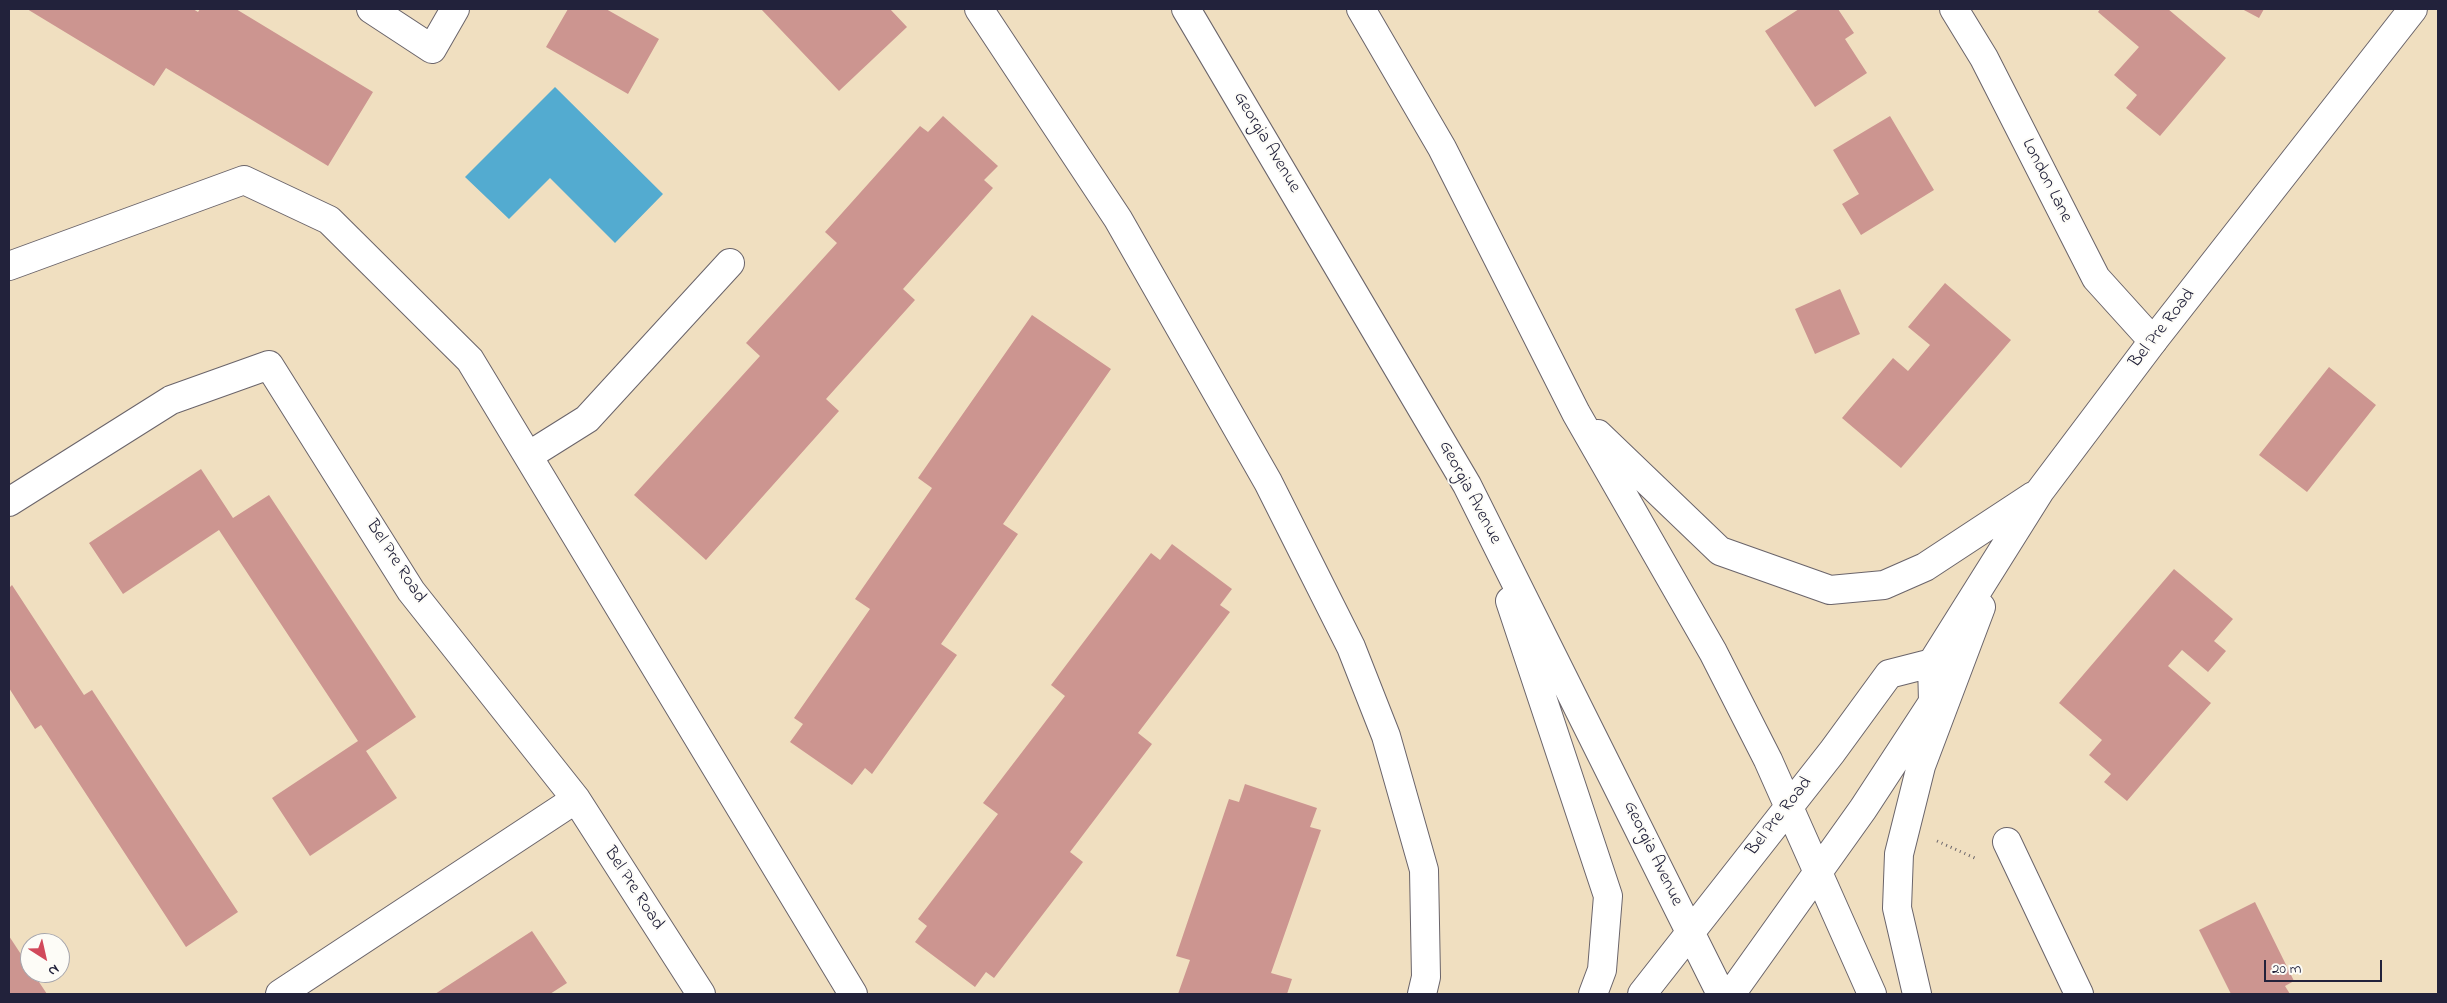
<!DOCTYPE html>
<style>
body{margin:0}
#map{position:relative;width:2447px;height:1003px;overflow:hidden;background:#f0dfc0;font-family:"Indie Flower",sans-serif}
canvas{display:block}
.frame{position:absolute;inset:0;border:10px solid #22223b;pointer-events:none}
.north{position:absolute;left:20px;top:933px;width:50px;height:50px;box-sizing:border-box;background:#fdfcf7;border:1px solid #a5a5ac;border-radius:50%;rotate:145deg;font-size:14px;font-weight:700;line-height:20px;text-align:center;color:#22223b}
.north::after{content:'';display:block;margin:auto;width:18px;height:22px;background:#d1495b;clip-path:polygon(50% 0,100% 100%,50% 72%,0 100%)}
.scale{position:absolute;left:2264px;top:960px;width:118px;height:22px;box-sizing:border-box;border:2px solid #22223b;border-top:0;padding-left:6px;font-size:15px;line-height:18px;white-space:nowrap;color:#22223b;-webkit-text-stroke:4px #fdfcf7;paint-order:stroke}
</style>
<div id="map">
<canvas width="2447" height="1003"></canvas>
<div class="frame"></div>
<div class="north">N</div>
<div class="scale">20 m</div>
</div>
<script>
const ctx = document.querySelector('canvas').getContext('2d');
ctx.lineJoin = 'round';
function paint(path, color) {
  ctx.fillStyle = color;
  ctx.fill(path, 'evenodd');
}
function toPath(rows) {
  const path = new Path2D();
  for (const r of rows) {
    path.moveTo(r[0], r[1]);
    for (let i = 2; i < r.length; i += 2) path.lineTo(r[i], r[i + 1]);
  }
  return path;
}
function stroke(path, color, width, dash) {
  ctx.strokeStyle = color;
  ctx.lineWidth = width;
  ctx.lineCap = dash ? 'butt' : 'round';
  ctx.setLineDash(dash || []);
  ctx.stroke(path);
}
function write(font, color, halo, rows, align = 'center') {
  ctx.font = font + ' "Indie Flower",sans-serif';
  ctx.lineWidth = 4;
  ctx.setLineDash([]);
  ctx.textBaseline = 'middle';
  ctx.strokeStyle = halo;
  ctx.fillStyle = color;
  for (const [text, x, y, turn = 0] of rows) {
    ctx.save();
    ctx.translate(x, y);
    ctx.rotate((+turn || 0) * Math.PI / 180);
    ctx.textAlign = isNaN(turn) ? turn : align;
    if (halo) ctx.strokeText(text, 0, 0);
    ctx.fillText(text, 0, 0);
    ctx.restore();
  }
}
const water = toPath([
 [555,87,663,194,615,243,550,178,509,219,465,177]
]);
const building = toPath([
 [27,9,193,9,198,12,200,9,236,9,373,92,328,166,166,68,154,86],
 [568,9,606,9,659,39,628,94,546,47],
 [761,9,890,9,907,27,839,91],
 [1799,9,1838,9,1854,33,1845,39,1867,73,1815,107,1765,31],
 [2100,9,2168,9,2226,58,2160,136,2126,108,2137,95,2114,75,2139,47,2098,12],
 [2242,9,2264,9,2259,18],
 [943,116,998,166,984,180,993,188,903,289,915,300,826,399,839,411,706,560,634,495,760,356,746,343,837,243,825,232,920,126,928,132],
 [1890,116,1934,190,1861,235,1842,204,1859,194,1833,150],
 [1945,283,2011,340,1901,468,1842,418,1893,358,1908,371,1930,345,1908,327],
 [1840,289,1860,334,1815,354,1795,309],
 [1032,315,1111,369,1003,524,1018,534,941,644,957,655,872,774,865,768,852,785,790,742,803,724,794,718,870,609,855,599,932,488,918,478],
 [2329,367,2376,405,2307,492,2259,455],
 [201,469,233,518,269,495,416,717,366,751,397,798,310,856,272,798,358,741,219,530,123,594,89,543],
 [1172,544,1232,589,1220,605,1230,612,1138,733,1152,744,1070,852,1083,862,994,978,986,972,975,987,915,942,927,926,918,919,998,814,983,803,1065,696,1051,685,1151,553,1160,560],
 [2174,569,2233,619,2214,641,2226,651,2208,672,2182,650,2168,666,2211,703,2127,801,2104,782,2111,774,2089,755,2102,740,2059,703],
 [12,585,84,695,92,690,238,912,186,947,41,725,35,729,9,688,9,588],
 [1245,784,1317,808,1310,827,1321,830,1271,973,1292,979,1287,994,1178,994,1190,960,1176,956,1229,799,1239,802],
 [2255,902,2294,981,2285,986,2290,994,2231,994,2199,930],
 [532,931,567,983,550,994,435,994],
 [9,936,30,968,30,973,33,973,47,994,9,994]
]);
const path = toPath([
 [1937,841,1977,859]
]);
const minor = toPath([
 [371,9,432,49,455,9],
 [979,9,1118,219,1268,482,1351,647,1386,736,1424,870,1426,977,1422,994],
 [1954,9,1984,58,2096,278,2153,341],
 [9,266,244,180,329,220,470,360,853,994],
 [528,456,587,419,730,263],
 [9,502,171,400,269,365,411,591,576,799,701,994],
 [2007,842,2079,994],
 [280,994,576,799]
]);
const major = toPath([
 [1186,9,1467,485,1721,994],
 [1361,9,1442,148,1576,413,1713,652,1768,760,1872,994],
 [1598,434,1720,551,1830,590,1884,585,1925,567,2033,496],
 [1510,601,1608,896,1602,970,1593,994],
 [1642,994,1832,752,1889,674,1932,663],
 [1731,994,1863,809,1933,702,1932,663,2040,491,2153,341,2413,9],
 [1917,994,1897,908,1899,854,1921,766,1981,607]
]);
const streetNames = [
 ["Georgia Avenue",1266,143,59],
 ["London Lane",2046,181,63],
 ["Bel Pre Road",2163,329,-52],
 ["Georgia Avenue",1469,493,62],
 ["Bel Pre Road",395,562,57],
 ["Bel Pre Road",1780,817,-52],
 ["Georgia Avenue",1652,854,64],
 ["Bel Pre Road",633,889,57]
];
paint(water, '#53abd0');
paint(building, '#cc9590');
stroke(minor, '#6a646a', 30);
stroke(major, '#6a646a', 30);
stroke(path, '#6a646a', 3, [1, 4]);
stroke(minor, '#fff', 28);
stroke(major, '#fff', 28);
write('18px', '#22223b', '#fdfcf7', streetNames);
</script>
